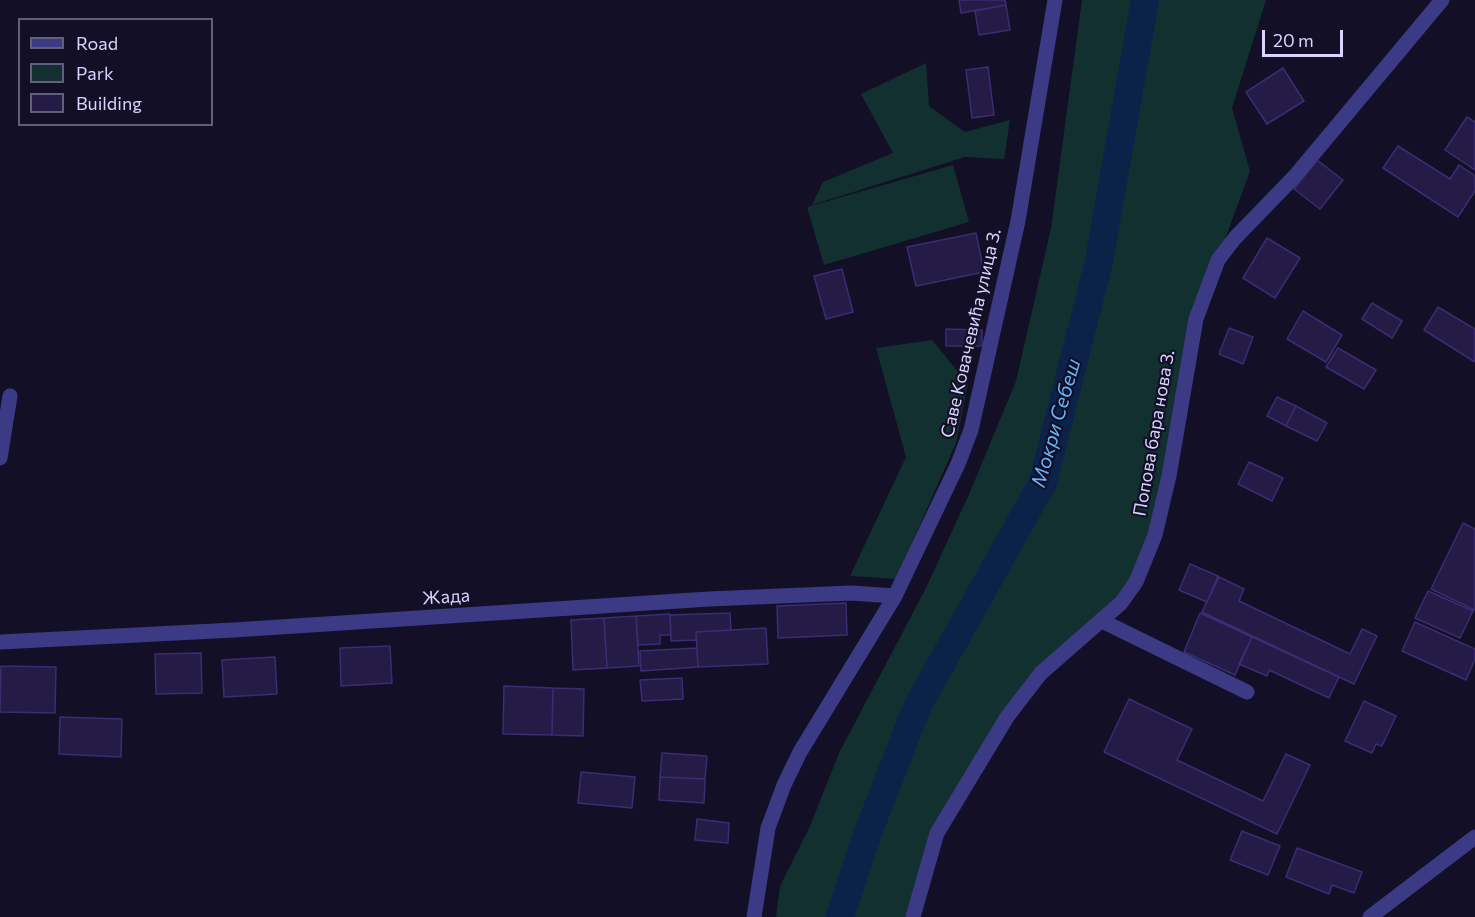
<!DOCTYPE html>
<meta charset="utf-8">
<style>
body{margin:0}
#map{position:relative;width:1475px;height:917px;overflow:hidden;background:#130f26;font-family:Commissioner,sans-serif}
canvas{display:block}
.legend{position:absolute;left:18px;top:18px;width:195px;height:108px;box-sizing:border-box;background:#130f26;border:2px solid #625e7d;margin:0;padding:8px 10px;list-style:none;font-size:18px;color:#d9d4ff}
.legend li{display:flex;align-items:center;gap:12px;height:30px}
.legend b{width:30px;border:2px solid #625e7d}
.scale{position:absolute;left:1262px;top:30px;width:81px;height:27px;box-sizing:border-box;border:3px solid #d9d4ff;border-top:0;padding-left:8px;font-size:18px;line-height:21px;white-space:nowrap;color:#d9d4ff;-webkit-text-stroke:4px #130f26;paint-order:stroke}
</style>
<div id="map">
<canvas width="1475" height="917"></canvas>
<ul class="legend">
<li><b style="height:8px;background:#3d3a85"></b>Road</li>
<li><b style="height:16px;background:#12302f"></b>Park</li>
<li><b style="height:16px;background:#241b47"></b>Building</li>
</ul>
<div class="scale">20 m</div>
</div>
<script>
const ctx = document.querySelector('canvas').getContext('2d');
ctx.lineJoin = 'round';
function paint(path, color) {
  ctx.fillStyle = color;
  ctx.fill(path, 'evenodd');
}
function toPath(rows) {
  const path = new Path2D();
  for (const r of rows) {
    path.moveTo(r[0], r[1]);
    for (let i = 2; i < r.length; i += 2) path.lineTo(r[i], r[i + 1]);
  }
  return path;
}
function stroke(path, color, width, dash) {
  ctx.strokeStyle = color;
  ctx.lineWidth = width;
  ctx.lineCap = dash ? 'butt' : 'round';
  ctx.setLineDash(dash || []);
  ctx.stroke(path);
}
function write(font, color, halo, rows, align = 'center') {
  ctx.font = font + ' Commissioner,sans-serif';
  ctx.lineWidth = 4.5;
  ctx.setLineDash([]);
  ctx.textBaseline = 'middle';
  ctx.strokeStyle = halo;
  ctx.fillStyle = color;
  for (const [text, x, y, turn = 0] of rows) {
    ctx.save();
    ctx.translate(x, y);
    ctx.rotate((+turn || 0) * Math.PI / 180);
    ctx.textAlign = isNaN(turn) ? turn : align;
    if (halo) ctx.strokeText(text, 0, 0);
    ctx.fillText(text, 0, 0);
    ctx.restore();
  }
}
const green = toPath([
 [1082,0,1266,0,1232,108,1250,171,1196,319,1169,476,1136,582,1041,673,937,833,913,917,776,917,780,886,810,826,839,753,926,588,970,492,1016,381,1051,228],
 [926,63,929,106,965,132,1010,120,1004,159,965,157,812,205,823,182,893,153,861,94],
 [953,165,969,222,824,265,807,207],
 [932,340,968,384,956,443,896,579,850,576,906,457,876,348]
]);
const canal = toPath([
 [840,917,867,835,917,707,1043,482,1099,261,1145,0]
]);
const building = toPath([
 [959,0,1005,0,1006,5,961,13,959,0],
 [1006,5,1010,30,979,35,975,11,1006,5],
 [988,67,994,115,972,118,966,70,988,67],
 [1283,68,1304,101,1267,124,1246,92,1283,68],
 [1467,117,1475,122,1475,170,1445,150,1467,117],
 [1398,146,1450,179,1459,165,1475,176,1475,191,1458,217,1383,168,1398,146],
 [1317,160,1343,180,1320,209,1294,189,1317,160],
 [976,233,984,272,916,286,907,247,976,233],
 [1267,238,1300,258,1275,298,1243,278,1267,238],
 [842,269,853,312,826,319,814,276,842,269],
 [1372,303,1402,321,1392,338,1362,319,1372,303],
 [1438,307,1475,329,1475,362,1424,330,1438,307],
 [1303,311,1342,335,1326,362,1287,339,1303,311],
 [1229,328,1253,337,1243,364,1219,354,1229,328],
 [946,329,982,330,982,346,946,346,946,329],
 [1338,348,1376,370,1364,389,1326,367,1338,348],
 [1277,397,1296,406,1286,426,1267,416,1277,397],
 [1296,406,1327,423,1317,441,1286,426,1296,406],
 [1249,462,1283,478,1272,501,1238,484,1249,462],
 [1463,523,1475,529,1475,610,1431,589,1463,523],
 [1190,564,1218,576,1207,602,1179,590,1190,564],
 [1219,577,1244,589,1239,601,1350,654,1362,629,1377,636,1354,684,1202,612,1219,577],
 [1428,591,1473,611,1460,638,1415,618,1428,591],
 [846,603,847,635,778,638,777,606,846,603],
 [730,613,731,630,696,632,696,640,671,641,670,615,730,613],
 [1200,613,1252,637,1235,675,1184,652,1200,613],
 [670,614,671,635,660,635,660,644,638,645,636,616,670,614],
 [636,616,639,666,607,668,604,618,636,616],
 [604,618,607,668,573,670,571,620,604,618],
 [1415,622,1475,649,1475,659,1466,680,1402,651,1415,622],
 [766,628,768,664,698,667,696,632,766,628],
 [1252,637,1339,677,1329,698,1269,670,1267,676,1239,664,1252,637],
 [390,646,392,683,341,686,340,648,390,646],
 [697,648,698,667,641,671,640,651,697,648],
 [201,653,202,693,156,694,155,654,201,653],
 [275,657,277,694,224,697,222,660,275,657],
 [1,666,56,667,55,713,0,712,1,666],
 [682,678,683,699,642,701,640,680,682,678],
 [504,686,553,688,552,735,503,734,504,686],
 [553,688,584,689,583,736,552,735,553,688],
 [1129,699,1192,729,1177,760,1263,801,1286,754,1310,765,1277,834,1104,752,1129,699],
 [1364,701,1396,716,1382,746,1376,744,1372,753,1345,741,1364,701],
 [60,717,122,719,121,757,59,754,60,717],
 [662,753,707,756,705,779,660,777,662,753],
 [581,772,635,777,632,808,578,803,581,772],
 [660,777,705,779,704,803,659,800,660,777],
 [697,819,729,823,728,843,695,840,697,819],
 [1242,831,1280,846,1268,875,1230,860,1242,831],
 [1297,848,1362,872,1354,893,1332,885,1329,894,1286,877,1297,848]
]);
const minor = toPath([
 [0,458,10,396],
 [1102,621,1247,692],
 [0,642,234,630,709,599,851,593,895,596],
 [754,917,768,828,784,785,800,752,895,596,958,464,971,430,1018,221,1055,0],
 [913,917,937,833,1007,717,1041,673,1121,603,1136,582,1155,535,1169,476,1196,319,1218,260,1235,238,1295,176,1442,0],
 [1370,917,1475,837]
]);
const streetNames = [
 ["Саве Ковачевића улица 3.",971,333,-77],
 ["Попова бара нова 3.",1154,433,-80],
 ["Жада",446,597,-4]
];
const waterNames = [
 ["Мокри Себеш",1056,423,-74]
];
paint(green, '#12302f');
stroke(canal, '#0c2248', 28);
paint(building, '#241b47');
stroke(building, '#3b2d73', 1.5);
stroke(minor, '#3d3a85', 15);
write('18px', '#d9d4ff', '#130f26', streetNames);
write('italic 20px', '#62b6ff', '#130f26', waterNames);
</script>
